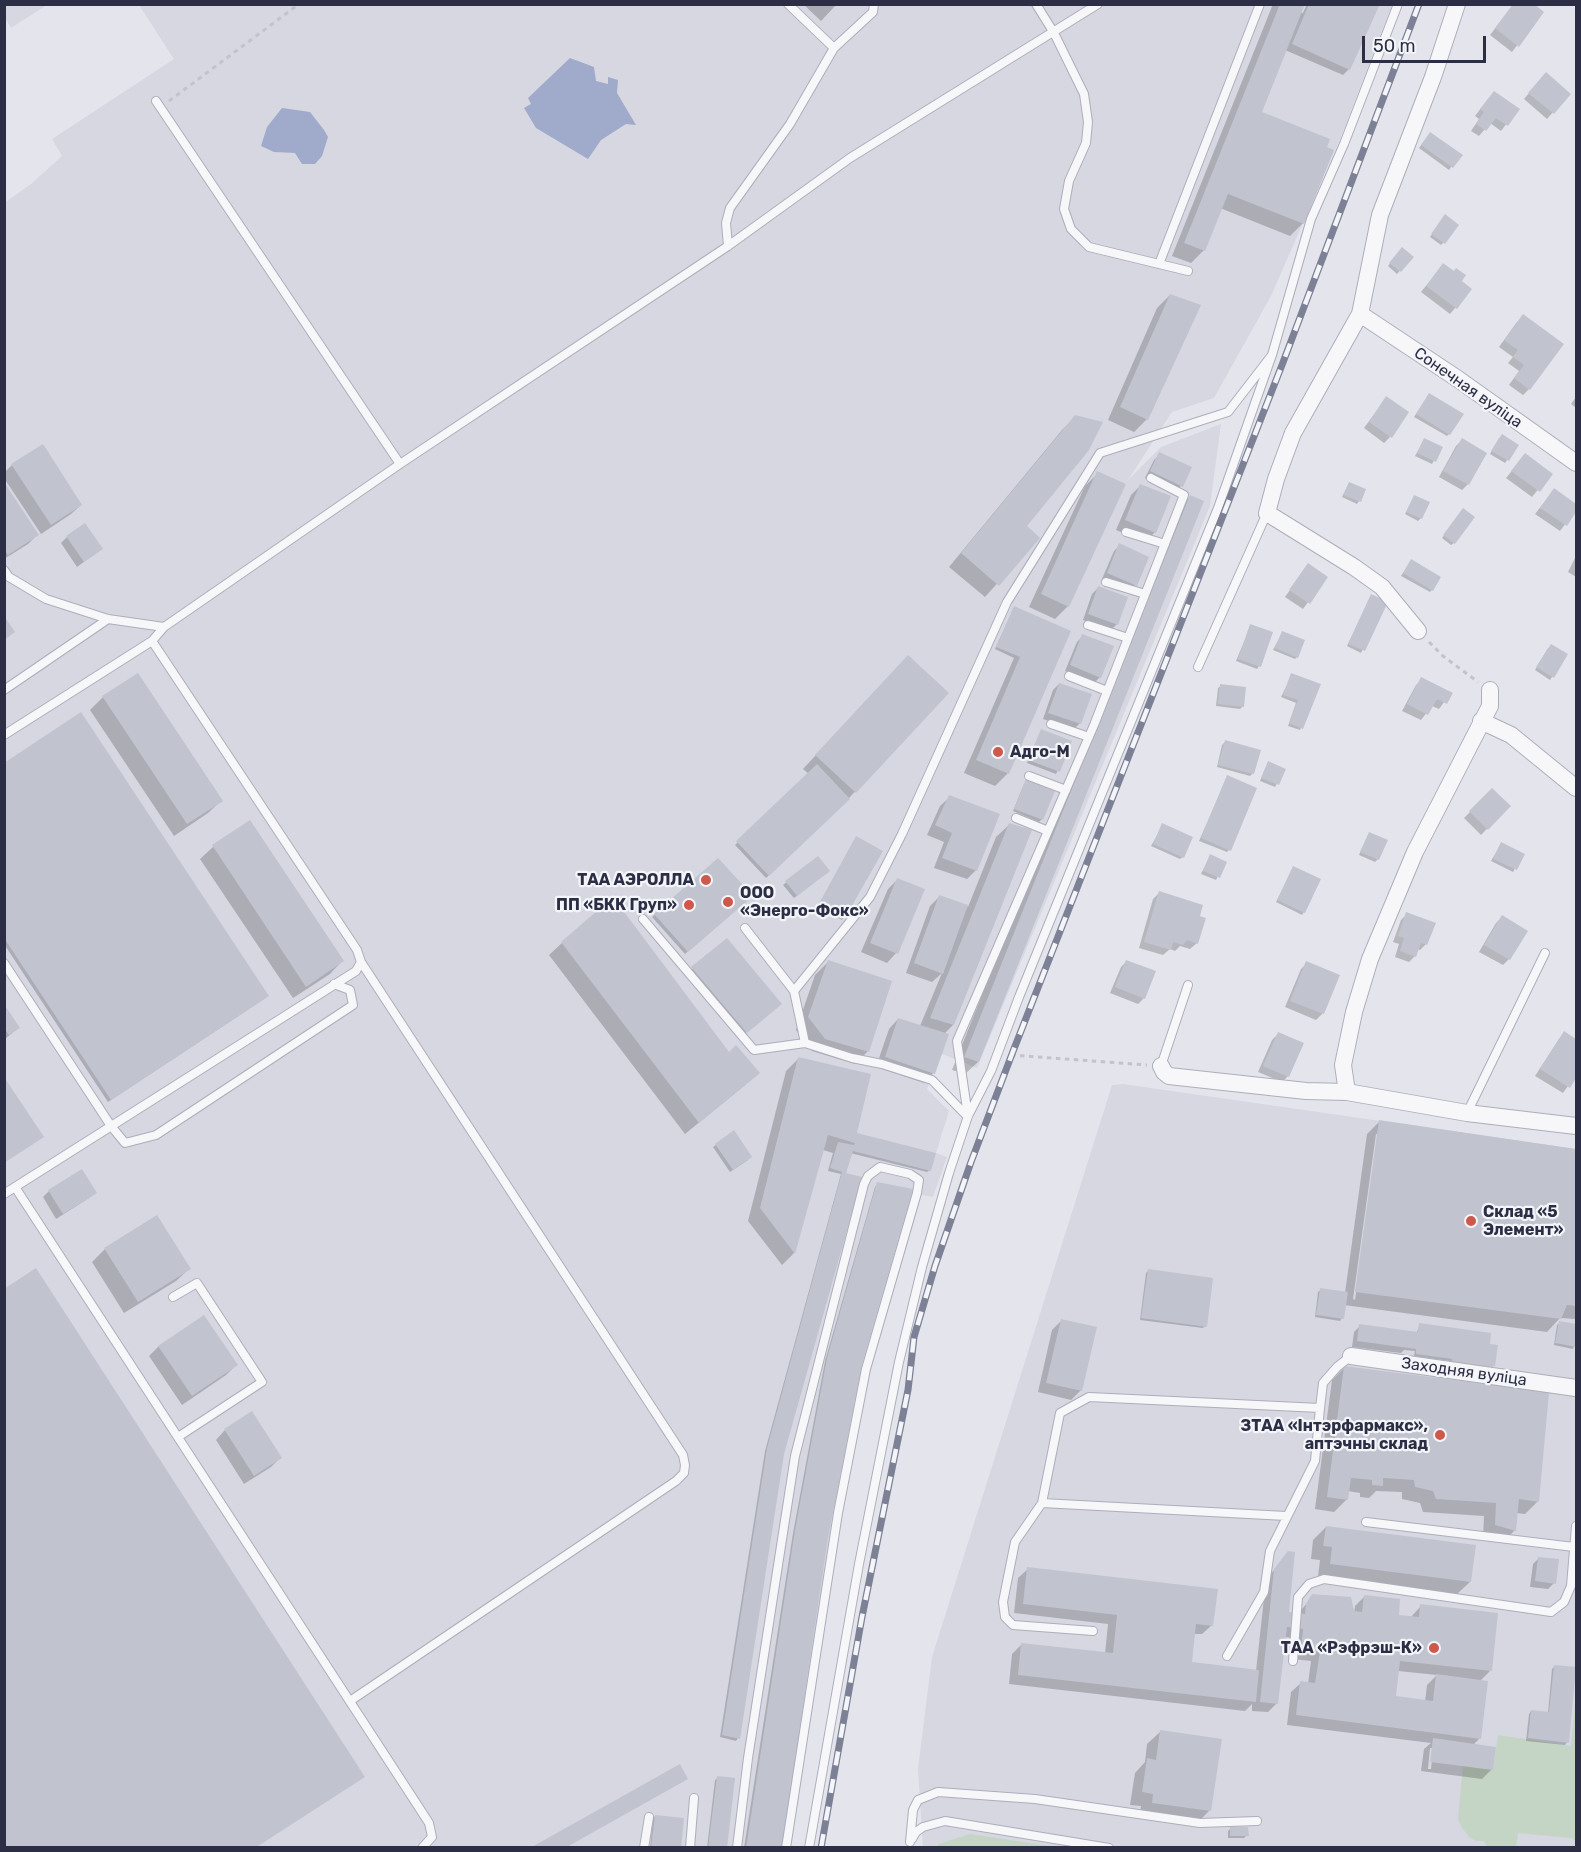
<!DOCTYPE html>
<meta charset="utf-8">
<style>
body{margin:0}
#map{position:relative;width:1581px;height:1852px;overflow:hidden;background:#e4e5ec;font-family:Rubik,sans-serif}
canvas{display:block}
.frame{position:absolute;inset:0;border:6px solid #2b2e44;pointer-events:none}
.scale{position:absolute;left:1362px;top:36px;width:124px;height:27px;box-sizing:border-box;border:3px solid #2b2e44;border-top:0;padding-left:8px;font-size:18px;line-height:21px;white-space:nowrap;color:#2b2e44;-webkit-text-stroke:4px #f4f5f9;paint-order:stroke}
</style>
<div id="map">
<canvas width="1581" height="1852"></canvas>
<div class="frame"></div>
<div class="scale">50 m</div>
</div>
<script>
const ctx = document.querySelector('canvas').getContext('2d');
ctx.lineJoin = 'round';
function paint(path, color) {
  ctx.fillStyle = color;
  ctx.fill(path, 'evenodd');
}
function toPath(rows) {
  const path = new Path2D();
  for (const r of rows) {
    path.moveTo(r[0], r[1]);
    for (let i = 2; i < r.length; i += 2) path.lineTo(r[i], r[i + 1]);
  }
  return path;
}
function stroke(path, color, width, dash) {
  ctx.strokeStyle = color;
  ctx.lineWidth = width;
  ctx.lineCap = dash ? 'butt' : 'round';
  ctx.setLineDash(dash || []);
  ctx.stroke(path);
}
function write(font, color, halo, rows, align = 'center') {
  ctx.font = font + ' Rubik,sans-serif';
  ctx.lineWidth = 4.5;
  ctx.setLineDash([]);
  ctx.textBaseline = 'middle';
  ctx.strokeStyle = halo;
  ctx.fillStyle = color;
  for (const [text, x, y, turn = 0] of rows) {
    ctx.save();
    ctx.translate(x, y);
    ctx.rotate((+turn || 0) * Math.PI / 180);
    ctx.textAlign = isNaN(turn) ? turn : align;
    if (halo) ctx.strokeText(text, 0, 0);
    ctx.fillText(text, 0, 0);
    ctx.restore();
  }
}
const built = toPath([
 [5,4,47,4,47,5,11,28,5,18],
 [139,5,1392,5,1341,137,1271,296,1214,398,1172,412,1128,480,1161,447,1221,424,1210,506,977,1068,942,1054,927,1089,949,1111,936,1153,947,1157,933,1197,918,1194,866,1369,786,1847,5,1847,4,203,31,184,62,156,52,139,174,59],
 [1123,1084,1576,1149,1576,1847,923,1848,918,1769,932,1657,1112,1085]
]);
const green = toPath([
 [1576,1694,1576,1841,1571,1838,1518,1833,1516,1847,1492,1848,1487,1847,1484,1841,1476,1841,1469,1837,1462,1828,1458,1819,1463,1766,1493,1770,1498,1735,1571,1746],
 [970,1834,1057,1847,936,1847,939,1844]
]);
const water = toPath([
 [570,58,594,67,596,81,608,84,608,77,618,80,617,93,636,125,626,124,601,140,588,159,536,128,524,108,531,104,528,98],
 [282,108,310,112,324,130,328,137,322,156,315,164,302,164,295,153,274,152,261,146,267,127]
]);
const shadow = toPath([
 [803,4,837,4,821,21],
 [1273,4,1303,4,1300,12,1303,13,1307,4,1377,4,1349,69,1343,75,1285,50,1260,113,1303,223,1290,236,1220,208,1204,250,1191,263,1172,256],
 [1514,4,1542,13,1512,52,1490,35],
 [1540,80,1569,94,1547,119,1524,99],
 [1488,99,1517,110,1501,131,1490,123,1479,136,1471,131,1479,119,1475,116],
 [1428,136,1460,155,1449,170,1419,148],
 [1443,219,1443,243,1441,245,1430,237],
 [1402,249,1412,257,1397,274,1388,266],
 [1438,271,1454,272,1460,282,1470,290,1450,314,1421,292],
 [1170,295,1147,419,1134,432,1108,420,1157,308],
 [1517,322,1529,389,1523,395,1509,385,1519,371,1508,363,1513,357,1499,347],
 [1429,394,1449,434,1447,436,1414,417],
 [1576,397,1576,408,1571,404],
 [1386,398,1390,437,1384,443,1364,428],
 [1075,417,1025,526,1038,538,985,597,949,567,1062,430],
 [1499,438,1517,445,1505,463,1490,454],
 [1424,440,1441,448,1432,464,1415,456],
 [1462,440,1468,484,1462,490,1439,477,1456,446],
 [1160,454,1181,486,1175,492,1145,478,1154,460],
 [1525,455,1551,474,1532,497,1506,478],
 [12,465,81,505,71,514,41,534,4,478,4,473],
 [1098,473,1068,606,1055,619,1029,607,1085,486],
 [1349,483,1359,501,1357,504,1342,497],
 [4,484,37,535,28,544,4,559],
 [1140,486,1155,532,1145,542,1116,530,1131,495],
 [1554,490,1576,506,1576,510,1560,531,1535,514],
 [1415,496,1421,518,1418,521,1405,514],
 [1190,497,1202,502,978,1062,965,1074,952,1070,1177,510],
 [1461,513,1454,543,1451,545,1442,538],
 [67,537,101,549,77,567,61,543],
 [1120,545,1135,585,1129,591,1102,579,1114,551],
 [1576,556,1576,577,1568,572],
 [1409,564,1432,590,1430,592,1401,576],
 [1308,565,1326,577,1303,609,1285,597],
 [1098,588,1117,624,1111,630,1083,620,1092,594],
 [1371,596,1386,602,1361,653,1347,646],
 [1014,608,1039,618,1008,773,995,786,964,773,1014,658,995,649],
 [1251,625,1259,666,1257,669,1236,661],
 [1282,633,1297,657,1295,659,1273,650],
 [1083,636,1100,677,1094,683,1065,671,1077,642],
 [1548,648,1566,655,1550,680,1535,670],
 [895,670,947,693,848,799,766,878,735,845,809,774,803,769],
 [1292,675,1319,685,1300,730,1288,726,1296,703,1281,697],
 [1422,679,1450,694,1439,709,1432,706,1421,720,1402,711,1416,685],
 [1059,684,1080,723,1074,729,1043,719,1053,690],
 [1221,686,1243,706,1240,709,1216,706,1218,688],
 [103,697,221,801,208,813,174,836,90,710],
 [1041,731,1070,742,1056,774,1027,763],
 [1225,742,1253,773,1250,776,1217,767,1222,745],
 [1268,763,1284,770,1275,787,1260,781],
 [4,765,264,999,108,1102,4,944],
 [1227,777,1229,850,1227,852,1199,841],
 [1024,784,1042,819,1039,822,1013,811],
 [1492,790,1509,806,1481,835,1464,818],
 [950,797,976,870,967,879,934,868,944,842,927,835,940,806],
 [250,822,342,961,330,974,293,998,200,859,213,847],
 [1009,825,953,1025,944,1034,933,1073,924,1083,876,1067,889,1029,898,1019,920,1026,942,973,932,982,906,973,930,906,940,896,968,907,996,837],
 [1163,825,1183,857,1180,859,1151,846],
 [1369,834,1378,859,1375,862,1359,855],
 [854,841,844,917,842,920,818,906],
 [1501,844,1523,854,1513,872,1491,861],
 [1210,856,1225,862,1216,880,1201,874],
 [817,858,825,874,794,898,783,885],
 [1294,868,1304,912,1302,915,1276,902],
 [897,880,896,953,887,963,861,952,888,889],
 [1159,893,1197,943,1190,949,1180,946,1175,951,1170,949,1163,955,1139,948,1153,899],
 [675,897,698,942,685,954,652,917],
 [1407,914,1426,944,1420,950,1417,949,1415,956,1409,962,1395,957,1399,944,1393,942,1401,920],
 [1502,917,1509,959,1503,965,1479,952,1496,923],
 [727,940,780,1004,743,1035,690,971],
 [562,943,729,1054,758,1073,745,1085,685,1134,549,955],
 [1127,961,1144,998,1138,1004,1110,993,1121,967],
 [828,962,868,1051,855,1064,812,1051,796,1030,815,975],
 [1307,963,1338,975,1322,1014,1316,1020,1285,1007,1301,969],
 [4,1007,18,1028,4,1040],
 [1564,1033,1576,1041,1576,1057,1574,1062,1576,1064,1576,1075,1563,1093,1535,1076,1559,1039],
 [1278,1034,1288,1076,1282,1082,1258,1072,1272,1040],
 [799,1058,855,1134,930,1170,927,1172,850,1153,783,1454,738,1738,736,1741,720,1737,765,1451,841,1174,828,1171,833,1153,823,1150,794,1253,782,1265,748,1221,786,1071],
 [1380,1121,1576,1151,1576,1319,1560,1318,1547,1332,1344,1305,1342,1318,1340,1321,1315,1317,1318,1292,1321,1290,1345,1293,1367,1134],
 [1376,1134,1379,1134,1355,1300,1353,1299],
 [716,1145,748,1160,730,1172,713,1147],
 [81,1171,95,1192,89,1198,56,1219,43,1197,49,1191],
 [878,1184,861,1364,826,1537,780,1848,744,1848,793,1533,825,1361,875,1187],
 [105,1249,189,1269,176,1281,124,1313,92,1262],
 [1149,1270,1205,1326,1203,1328,1140,1320,1146,1273],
 [203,1317,236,1365,226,1375,182,1405,149,1356,158,1347],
 [1061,1321,1081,1390,1071,1400,1038,1392,1052,1330],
 [1560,1323,1576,1326,1576,1340,1573,1349,1554,1345,1557,1325],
 [1420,1325,1488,1345,1494,1365,1491,1368,1449,1368,1450,1361,1414,1356,1415,1351,1404,1350,1401,1353,1352,1347,1354,1332,1360,1326,1416,1334],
 [1345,1367,1538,1501,1525,1514,1516,1513,1515,1530,1502,1543,1483,1538,1484,1516,1423,1512,1420,1503,1402,1499,1402,1492,1376,1491,1369,1498,1360,1497,1360,1493,1348,1491,1347,1499,1334,1512,1315,1509,1332,1380],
 [225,1430,280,1458,271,1467,244,1484,216,1440],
 [1326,1527,1470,1582,1457,1594,1318,1577,1320,1560,1311,1559,1313,1540],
 [1288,1553,1287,1613,1297,1615,1313,1596,1354,1615,1355,1606,1364,1597,1397,1616,1411,1617,1421,1606,1490,1671,1480,1681,1479,1739,1473,1745,1492,1769,1482,1779,1421,1771,1424,1749,1431,1743,1287,1725,1291,1692,1301,1683,1308,1684,1311,1661,1292,1659,1295,1638,1284,1637,1277,1703,1268,1712,1252,1711,1252,1704,1245,1711,1009,1684,1012,1654,1022,1644,1105,1654,1108,1624,1014,1613,1018,1578,1028,1569,1212,1625,1202,1634,1193,1634,1190,1663,1256,1671,1266,1580],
 [1398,1671,1437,1675,1427,1685,1425,1702,1394,1698],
 [1430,1748,1433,1748,1431,1769,1428,1769],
 [1539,1558,1554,1583,1548,1589,1530,1587,1533,1564],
 [1555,1666,1567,1742,1565,1745,1526,1741,1529,1714,1531,1711,1548,1713,1552,1669],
 [1160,1732,1210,1810,1197,1823,1140,1815,1141,1806,1130,1805,1135,1773,1145,1762,1147,1744],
 [718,1778,725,1848,707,1848,715,1780],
 [655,1816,679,1848,650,1848,653,1819],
 [1230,1829,1247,1835,1244,1838,1228,1838,1228,1831]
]);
const building = toPath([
 [1280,4,1305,4,1262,112,1330,139,1327,147,1334,150,1304,224,1228,194,1205,251,1184,243],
 [1309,4,1380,4,1350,70,1292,44],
 [1513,4,1534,4,1544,12,1519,47,1495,28],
 [1546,72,1571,94,1554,114,1528,93],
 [1494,91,1520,109,1508,126,1496,118,1486,131,1476,124,1484,112,1480,109],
 [1430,132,1463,155,1453,168,1421,145],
 [1445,214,1459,225,1445,244,1431,234],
 [1402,247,1414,257,1401,272,1389,263],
 [1443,263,1454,271,1456,268,1466,275,1462,281,1472,289,1457,309,1426,286],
 [1170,294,1201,305,1148,420,1120,407],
 [1523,314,1564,344,1530,390,1514,378,1524,365,1513,357,1518,350,1504,340],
 [1429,393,1464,414,1450,435,1416,414],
 [1386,396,1409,412,1392,438,1369,422],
 [1075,415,1103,422,1089,450,1027,526,1040,538,999,586,961,553],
 [1502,434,1519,445,1509,461,1491,451],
 [1424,438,1443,447,1436,462,1417,453],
 [1462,438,1487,453,1469,485,1443,471],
 [43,444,82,505,51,525,11,464],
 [1159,452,1192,467,1183,487,1150,471],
 [1525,453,1553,474,1540,492,1511,471],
 [1097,471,1126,484,1069,607,1041,594],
 [4,482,39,535,8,555,4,549],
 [1349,482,1366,489,1361,502,1343,495],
 [1140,484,1171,496,1156,533,1125,520],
 [1554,488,1576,504,1576,512,1567,526,1540,508],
 [1190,495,1204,501,979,1062,964,1057],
 [1414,495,1430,502,1422,519,1406,512],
 [1463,508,1475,517,1455,544,1443,535],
 [85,523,103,549,84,562,66,536],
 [1119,543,1149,557,1137,586,1107,573],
 [1411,559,1441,577,1433,591,1403,573],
 [1308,563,1328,577,1310,604,1289,590],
 [1098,586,1128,597,1118,625,1088,614],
 [1371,594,1388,602,1365,651,1348,644],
 [1014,606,1071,631,1009,774,976,760,1020,657,996,647],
 [4,616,15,632,4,640],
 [1250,624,1273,632,1261,667,1238,659],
 [1282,631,1305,640,1298,658,1275,648],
 [1082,634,1114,646,1101,678,1070,665],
 [1551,644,1568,654,1554,678,1536,667],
 [908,655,949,693,856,793,815,755],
 [138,673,223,801,187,824,102,696],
 [1291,673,1321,684,1303,729,1289,723,1298,700,1283,695],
 [1421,677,1453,693,1447,704,1437,699,1428,715,1407,704],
 [1059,683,1092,694,1081,724,1048,713],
 [1220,684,1246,687,1244,707,1218,704],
 [81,712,269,996,111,1100,4,938,4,763],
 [1041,729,1072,741,1060,772,1028,760],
 [1225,740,1261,750,1254,774,1218,765],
 [1268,761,1286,769,1279,785,1261,778],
 [817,764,850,799,769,876,736,841],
 [1227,775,1257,788,1231,851,1201,838],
 [1026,779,1055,791,1043,820,1014,809],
 [1492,788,1511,806,1488,830,1469,811],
 [949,795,1000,814,977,871,942,858,952,833,935,825],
 [250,820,344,961,306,987,212,845],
 [1009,823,1032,830,954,1025,930,1018],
 [1162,823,1193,837,1184,858,1153,844],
 [1369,832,1388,840,1379,860,1360,852],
 [856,836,883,851,845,918,819,904],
 [1501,842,1525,854,1517,870,1493,859],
 [1210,854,1227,862,1220,878,1203,871],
 [818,856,830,871,797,896,785,881],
 [718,858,753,896,688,952,654,914],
 [1293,866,1321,879,1305,913,1277,900],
 [897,878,925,889,898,954,870,943],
 [1159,891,1203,905,1200,916,1206,918,1198,944,1187,940,1183,945,1173,942,1171,950,1144,942],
 [939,895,968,905,943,974,914,963],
 [613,897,729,1052,736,1045,760,1073,699,1123,561,942],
 [1406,912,1436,923,1427,945,1421,943,1416,957,1400,951,1404,938,1398,936],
 [1502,915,1528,931,1510,960,1484,945],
 [727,938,782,1004,747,1033,691,967],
 [828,960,892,981,869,1052,825,1039,808,1017],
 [1126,960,1156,971,1145,999,1115,987],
 [1306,961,1340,975,1324,1014,1290,1001],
 [4,1004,20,1028,9,1035,4,1028],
 [898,1018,949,1034,935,1074,885,1057],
 [1564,1031,1576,1039,1576,1078,1570,1088,1540,1069],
 [1278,1032,1304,1043,1289,1077,1263,1066],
 [798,1057,871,1074,857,1133,936,1153,931,1171,853,1151,846,1173,862,1177,784,1454,740,1739,722,1735,767,1448,842,1172,830,1168,838,1142,854,1145,855,1143,828,1135,795,1254,760,1208],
 [4,1077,44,1137,4,1163],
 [1379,1120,1576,1149,1576,1306,1567,1305,1561,1319,1355,1292],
 [734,1130,752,1157,733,1170,715,1144],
 [82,1169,97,1193,63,1214,48,1190],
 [877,1182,913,1189,862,1364,828,1538,782,1848,746,1848,795,1530,827,1358],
 [157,1215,191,1269,138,1302,104,1248],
 [36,1268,365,1777,255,1848,4,1848,4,1289],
 [1148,1269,1213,1278,1207,1327,1141,1318],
 [1320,1288,1348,1292,1344,1319,1316,1315],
 [204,1315,238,1365,192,1396,158,1346],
 [1061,1319,1097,1327,1082,1391,1046,1383],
 [1559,1321,1576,1324,1576,1347,1555,1343],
 [1419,1323,1491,1333,1490,1344,1498,1345,1495,1366,1492,1366,1492,1372,1451,1366,1452,1359,1416,1354,1416,1349,1357,1341,1359,1324,1418,1332],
 [1344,1366,1549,1392,1539,1502,1519,1499,1516,1531,1495,1525,1496,1503,1436,1499,1433,1491,1415,1487,1414,1480,1383,1478,1383,1486,1372,1485,1372,1480,1351,1478,1348,1500,1327,1497],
 [252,1411,282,1458,254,1476,224,1429],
 [1326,1526,1476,1545,1471,1582,1330,1564,1332,1547,1323,1546],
 [1288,1551,1295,1552,1289,1612,1305,1614,1306,1604,1312,1594,1351,1597,1354,1611,1362,1612,1364,1595,1400,1599,1399,1615,1419,1617,1420,1604,1498,1613,1492,1671,1400,1661,1396,1696,1433,1701,1436,1674,1488,1681,1481,1739,1296,1715,1300,1681,1315,1683,1320,1652,1301,1650,1303,1629,1287,1627,1278,1704,1260,1702,1274,1569],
 [1538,1557,1559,1559,1556,1584,1535,1581],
 [1027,1567,1218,1589,1213,1626,1196,1624,1192,1662,1259,1670,1256,1702,1018,1675,1021,1643,1113,1653,1117,1615,1023,1604],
 [1554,1665,1576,1667,1569,1743,1528,1738,1531,1710,1549,1712],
 [1160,1730,1222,1739,1211,1811,1152,1803,1153,1794,1142,1792,1147,1758,1156,1760],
 [1433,1738,1496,1747,1493,1770,1430,1762],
 [680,1764,688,1779,565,1848,530,1848],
 [717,1776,735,1778,727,1848,708,1848],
 [655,1815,684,1818,681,1848,651,1848],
 [1230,1827,1248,1827,1249,1836,1230,1836]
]);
const path = toPath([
 [169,101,299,4],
 [1429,642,1443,656,1478,682],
 [1011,1055,1147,1065]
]);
const service = toPath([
 [788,4,834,48],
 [1036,4,1054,33,1084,94,1088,122,1086,143,1069,181,1064,209,1071,229,1089,247,1188,271],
 [156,101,400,464],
 [728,246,726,223,730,208,790,124,834,48,873,12,874,4],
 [1159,264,1260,4],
 [1126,532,1165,544],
 [4,570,9,577,46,599,108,619,164,627],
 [1106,582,1145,594],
 [1088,625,1128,638],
 [1198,667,1267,513],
 [1069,676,1107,691],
 [4,690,108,619],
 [1051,724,1089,737],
 [4,735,152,641,164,627,400,464,728,246,850,158,1098,4],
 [1029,776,1066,790],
 [1016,818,1048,831],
 [643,919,754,1050,805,1043],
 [745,928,794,991,805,1043,852,1058,882,1064,932,1080,967,1116],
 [4,963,111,1126,125,1143,156,1135,353,1005,350,990,334,984],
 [794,991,870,897,902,834,1007,602,1100,453,1228,412,1272,355,1311,219,1344,144,1398,4],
 [1161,1066,1188,985],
 [1467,1113,1545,953],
 [968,1116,957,1041,1094,725,1184,495,1151,478],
 [15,1187,429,1823,432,1837,422,1848],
 [4,1194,356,971,361,962,357,950,152,641],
 [173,1297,197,1283,262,1382,178,1437],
 [1042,1503,1286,1516],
 [1366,1522,1574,1547],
 [1093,1631,1013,1625,1005,1617,1003,1602,1015,1542,1042,1503,1060,1413,1089,1397,1320,1408,1323,1383,1337,1367,1351,1356],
 [1227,1656,1264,1592,1270,1551,1315,1461,1320,1408],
 [1293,1661,1298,1597,1309,1584,1324,1579,1551,1612,1564,1602,1571,1586,1576,1526],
 [350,1701,676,1481,684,1473,685,1465,683,1455,361,962],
 [912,1839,916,1832,923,1827,945,1821,1109,1848],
 [910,1842,913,1810,918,1800,938,1792,1035,1799,1200,1823,1257,1821],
 [644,1848,649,1817],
 [690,1848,694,1798],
 [737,1848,748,1758,795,1456,864,1184,868,1176,880,1167,910,1174,919,1180,917,1193,866,1369,838,1513,786,1848],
 [809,1848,859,1564,899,1362,922,1267,949,1173,968,1116,991,1071,1019,997,1218,508,1272,355]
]);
const minor = toPath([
 [1360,314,1458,379,1576,463],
 [1418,631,1382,587,1354,567,1267,513,1276,479,1293,433,1360,314,1380,215,1433,77,1457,4],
 [1481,721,1511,735,1576,788],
 [1161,1066,1164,1072,1169,1076,1306,1091,1347,1092,1467,1113,1576,1126],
 [1347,1092,1343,1065,1354,1012,1370,959,1415,852,1490,706,1490,690],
 [1351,1356,1576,1388]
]);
const rail = toPath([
 [821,1848,862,1617,908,1390,914,1337,935,1266,971,1162,1012,1054,1282,365,1419,4]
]);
const markers = [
 [998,752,6,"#ce584c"],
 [706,880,6,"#ce584c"],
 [728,902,6,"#ce584c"],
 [689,905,6,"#ce584c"],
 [1471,1221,6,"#ce584c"],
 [1440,1435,6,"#ce584c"],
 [1434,1648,6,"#ce584c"]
];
const streetNames = [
 ["Сонечная вуліца",1468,388,35],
 ["Заходняя вуліца",1464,1372,8]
];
const poiNames = [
 ["Адго-М",1010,752,"left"],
 ["ТАА АЭРОЛЛА",694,880],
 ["ООО",740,893,"left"],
 ["«Энерго-Фокс»",740,911,"left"],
 ["ПП «БКК Груп»",677,905],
 ["Склад «5",1483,1212,"left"],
 ["Элемент»",1483,1230,"left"],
 ["ЗТАА «Інтэрфармакс»,",1428,1426],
 ["аптэчны склад",1428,1444],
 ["ТАА «Рэфрэш-К»",1422,1648]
];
paint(built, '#d6d7e1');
paint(green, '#c5d5c5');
paint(water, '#a0aacb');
paint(shadow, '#0003');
paint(building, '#c1c3cf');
stroke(service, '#acaeba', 10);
stroke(minor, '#acaeba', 18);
stroke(path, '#c2c3cb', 3, [4.5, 4.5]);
stroke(service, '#f7f7fa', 8);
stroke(minor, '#f7f7fa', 16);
stroke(rail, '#7d8195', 7);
stroke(rail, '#f4f5f9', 4.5, [14]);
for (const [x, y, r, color] of markers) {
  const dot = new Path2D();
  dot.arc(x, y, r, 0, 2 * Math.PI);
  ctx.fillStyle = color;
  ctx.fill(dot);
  stroke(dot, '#f4f5f9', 2);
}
write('16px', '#2b2e44', '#f4f5f9', streetNames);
write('bold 16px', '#2b2e44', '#f4f5f9', poiNames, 'right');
</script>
